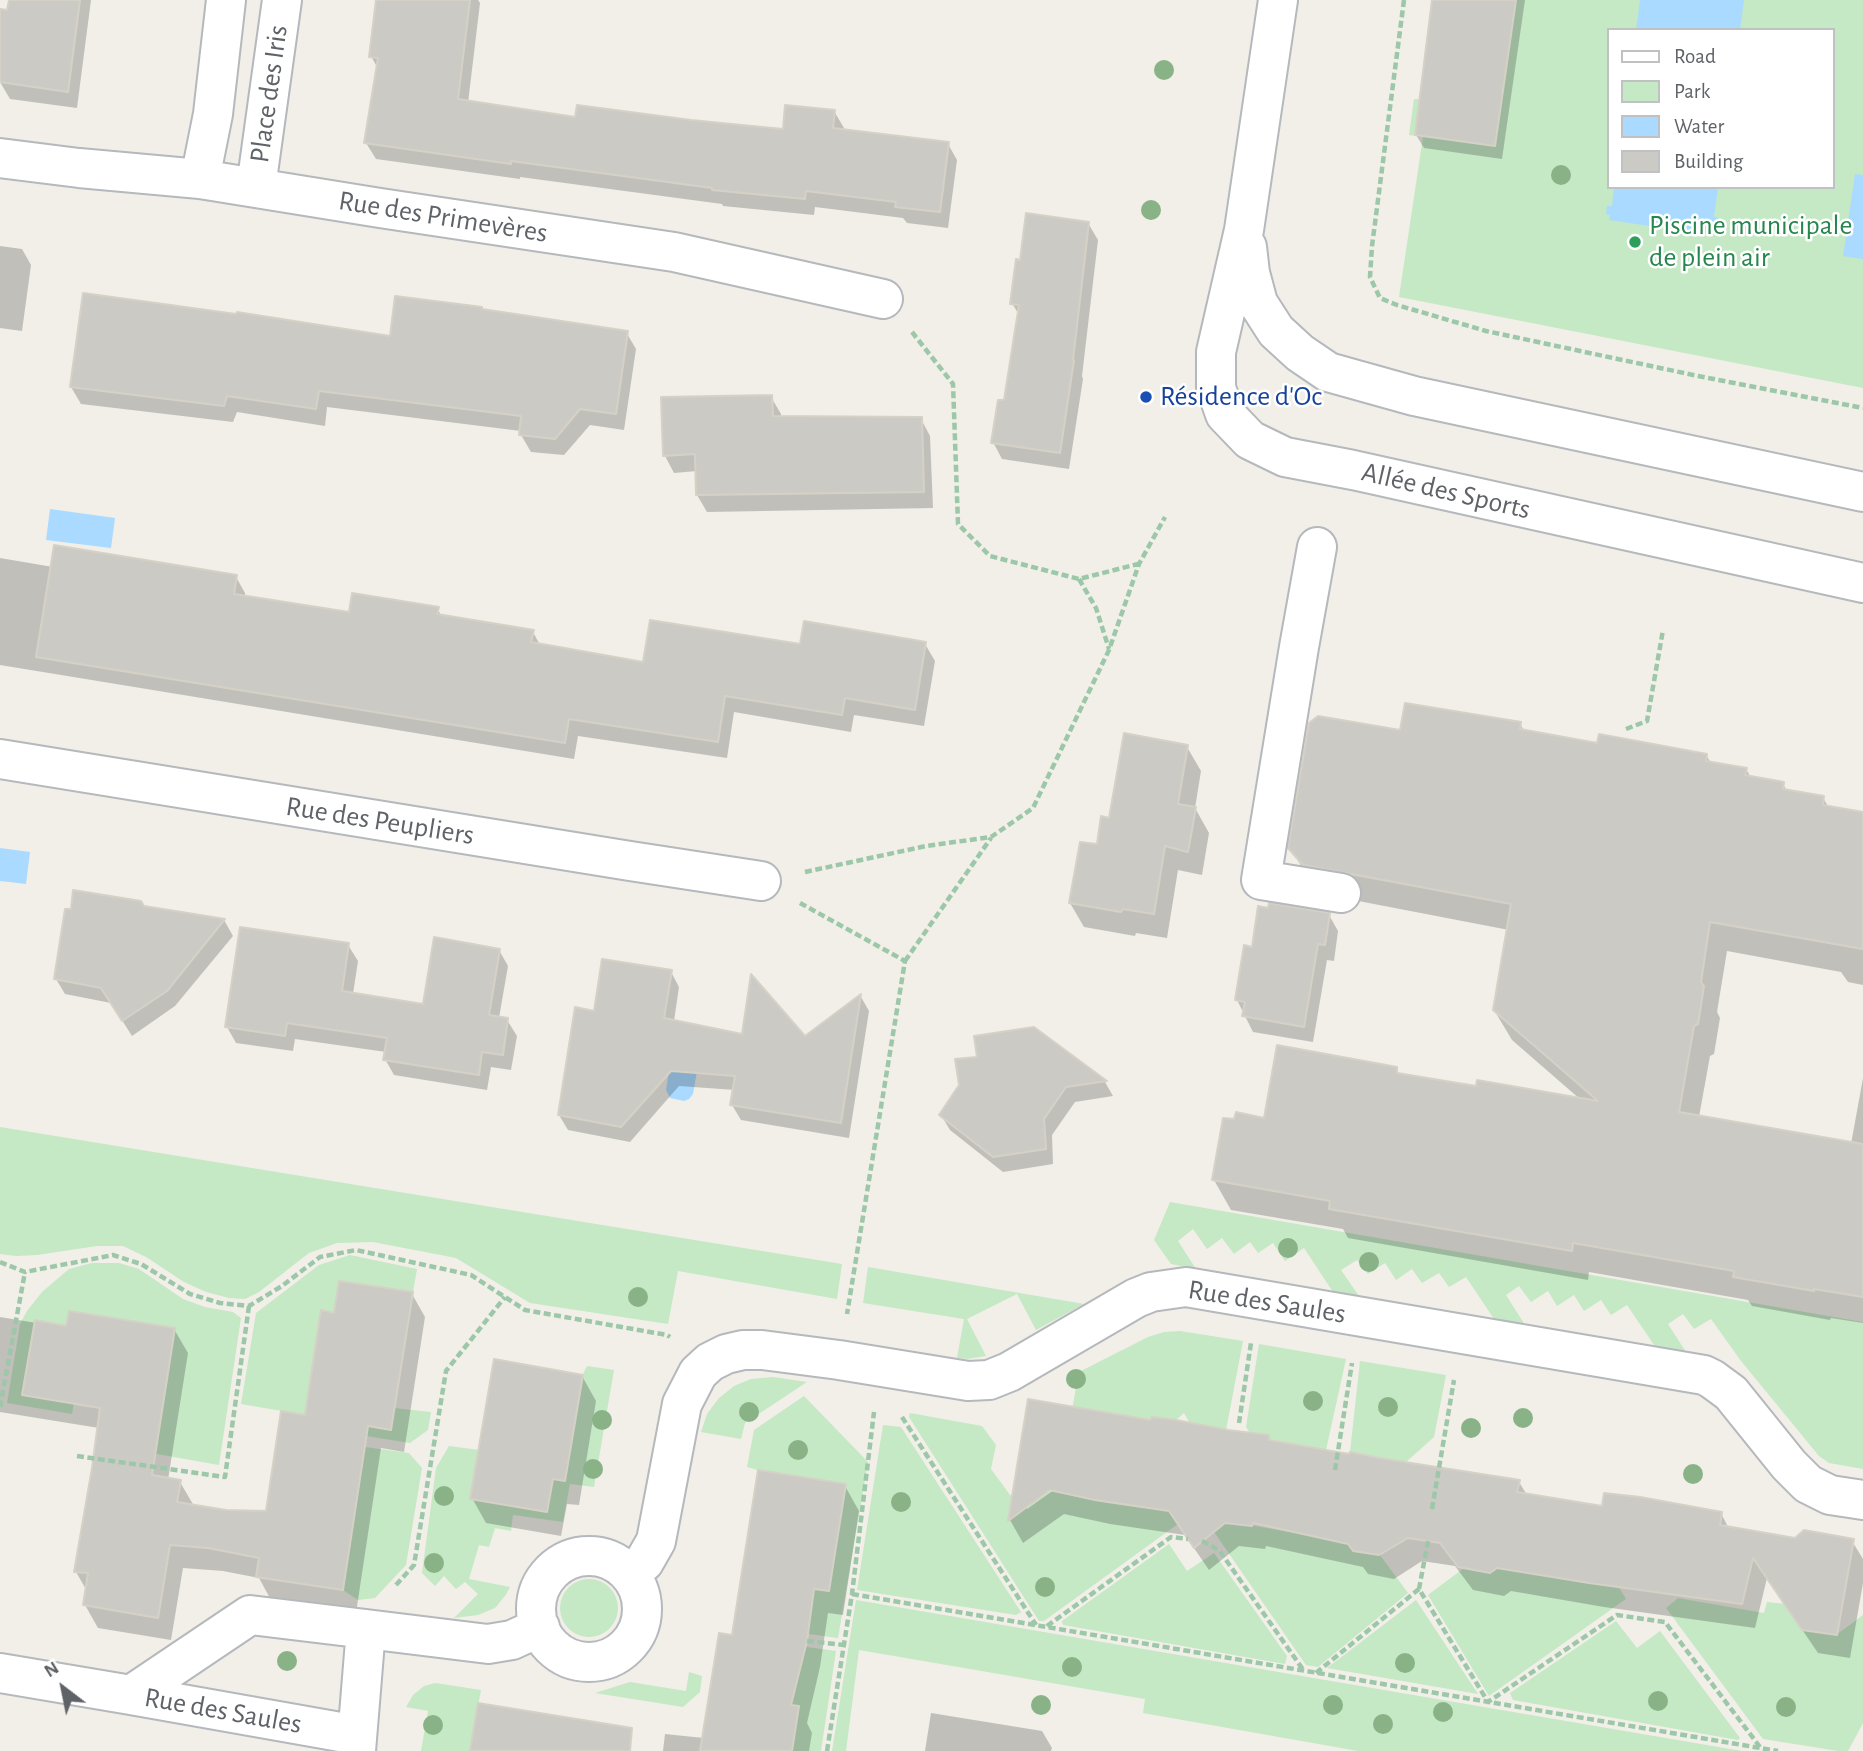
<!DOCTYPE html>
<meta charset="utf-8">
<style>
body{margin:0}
#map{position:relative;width:1863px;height:1751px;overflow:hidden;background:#f1efe8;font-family:"Alegreya Sans",sans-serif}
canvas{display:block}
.legend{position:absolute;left:1607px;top:28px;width:228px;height:161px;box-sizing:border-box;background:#fff;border:2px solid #bfc1c3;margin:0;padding:9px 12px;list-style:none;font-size:21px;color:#5f6368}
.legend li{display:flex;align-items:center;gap:14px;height:35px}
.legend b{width:35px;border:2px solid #bfc1c3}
.north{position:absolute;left:28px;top:1653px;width:70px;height:70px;-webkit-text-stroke:5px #fff;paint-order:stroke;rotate:328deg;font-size:19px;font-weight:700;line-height:28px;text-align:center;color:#5f6368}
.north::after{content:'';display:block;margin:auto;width:24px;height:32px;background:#5f6368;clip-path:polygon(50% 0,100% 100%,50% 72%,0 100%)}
</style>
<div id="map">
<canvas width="1863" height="1751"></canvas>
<ul class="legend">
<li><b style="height:9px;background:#fff"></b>Road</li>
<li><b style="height:19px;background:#c5e8c5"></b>Park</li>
<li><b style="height:19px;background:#aadaff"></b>Water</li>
<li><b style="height:19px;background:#cccac5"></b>Building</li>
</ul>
<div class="north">N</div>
</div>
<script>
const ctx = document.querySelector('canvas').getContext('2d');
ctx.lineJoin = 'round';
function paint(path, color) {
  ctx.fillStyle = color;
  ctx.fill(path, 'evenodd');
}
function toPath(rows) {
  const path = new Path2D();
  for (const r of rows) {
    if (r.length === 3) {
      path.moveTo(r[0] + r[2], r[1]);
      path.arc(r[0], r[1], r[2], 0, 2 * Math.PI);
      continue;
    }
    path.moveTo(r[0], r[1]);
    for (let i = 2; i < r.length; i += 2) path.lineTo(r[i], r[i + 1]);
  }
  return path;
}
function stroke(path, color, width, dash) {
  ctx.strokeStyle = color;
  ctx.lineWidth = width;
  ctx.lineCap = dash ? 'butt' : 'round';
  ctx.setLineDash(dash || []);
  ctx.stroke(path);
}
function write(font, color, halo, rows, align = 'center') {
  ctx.font = font + ' "Alegreya Sans",sans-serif';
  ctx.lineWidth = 5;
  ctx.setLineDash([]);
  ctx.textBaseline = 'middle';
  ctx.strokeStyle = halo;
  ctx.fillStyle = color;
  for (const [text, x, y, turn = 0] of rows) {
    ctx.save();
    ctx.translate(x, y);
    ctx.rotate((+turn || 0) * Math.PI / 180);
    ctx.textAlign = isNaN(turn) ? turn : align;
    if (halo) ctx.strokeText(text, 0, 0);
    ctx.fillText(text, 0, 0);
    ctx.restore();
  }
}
const green = toPath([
 [1432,0,1863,0,1863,388,1399,297,1423,137,1409,135,1414,99,1419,99],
 [1609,30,1833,30,1833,187,1609,187],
 [0,1127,842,1264,837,1299,678,1271,668,1324,530,1303,456,1258,373,1242,337,1243,309,1253,259,1292,245,1299,229,1298,206,1292,184,1282,146,1257,123,1246,97,1246,37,1255,16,1256,0,1254],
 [1170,1202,1863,1322,1863,1469,1829,1463,1819,1456,1741,1361,1711,1319,1694,1329,1683,1314,1668,1324,1686,1352,1656,1348,1627,1305,1611,1315,1601,1300,1584,1311,1574,1295,1557,1306,1548,1291,1531,1302,1519,1286,1506,1295,1525,1325,1494,1319,1466,1277,1449,1287,1439,1273,1422,1283,1412,1269,1396,1280,1385,1263,1368,1274,1357,1260,1341,1270,1359,1296,1333,1292,1304,1248,1285,1261,1273,1243,1258,1253,1250,1242,1234,1254,1222,1238,1207,1249,1193,1229,1178,1241,1196,1269,1171,1264,1154,1240],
 [350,1255,417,1269,413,1292,339,1281,334,1313,321,1311,305,1415,241,1404,256,1313,319,1265],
 [92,1263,119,1263,139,1269,183,1299,205,1307,233,1312,241,1318,219,1465,134,1450,161,1417,175,1328,69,1311,66,1326,36,1320,23,1394,74,1403,72,1414,7,1403,20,1324,27,1311,42,1292,69,1269],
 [868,1267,1084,1304,1036,1330,1017,1294,967,1319,986,1356,967,1359,957,1358,964,1319,863,1303],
 [1180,1331,1243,1341,1226,1430,1189,1422,1184,1413,1175,1421,1152,1417,1150,1420,1095,1410,1091,1434,1071,1415,1079,1372,1148,1337,1164,1332],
 [1259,1344,1346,1359,1326,1450,1269,1440,1269,1436,1250,1433,1246,1427],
 [1360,1361,1446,1375,1434,1437,1405,1463,1350,1452],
 [587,1366,614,1370,594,1487,570,1484,563,1522,513,1515,511,1531,495,1528,489,1547,479,1545,469,1579,510,1587,505,1596,495,1608,478,1615,454,1618,478,1594,465,1582,456,1589,444,1576,435,1586,422,1573,436,1468,449,1446,479,1450,470,1499,547,1512,553,1479,565,1480,583,1374],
 [773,1377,807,1382,745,1423,741,1439,701,1432,707,1414,719,1398,734,1386,751,1379],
 [804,1396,868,1462,838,1638,808,1634,814,1589,829,1590,846,1484,758,1470,747,1467,754,1430],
 [395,1408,431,1412,428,1430,410,1443,353,1434,355,1424,391,1429],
 [910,1413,982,1426,996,1445,991,1469,1010,1495,1037,1500,1049,1491,1107,1503,1169,1511,1178,1524,1044,1621,1039,1621,909,1417],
 [883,1425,901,1427,1021,1612,1016,1615,857,1590],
 [351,1445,409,1453,422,1468,406,1565,375,1598,358,1600,343,1590,360,1483],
 [1228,1521,1312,1536,1337,1528,1353,1551,1380,1555,1408,1593,1318,1667,1306,1665,1214,1532],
 [1169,1544,1187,1571,1214,1553,1287,1656,1285,1664,1063,1625,1062,1621],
 [1512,1558,1531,1574,1619,1587,1626,1599,1489,1696,1428,1595,1464,1568,1490,1572],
 [589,1608,29],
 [1678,1598,1764,1613,1767,1602,1785,1604,1802,1630,1836,1635,1863,1615,1863,1723,1848,1751,1838,1751,1763,1739,1666,1608],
 [856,1600,1742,1751,1358,1751,1143,1713,1145,1699,859,1650,846,1751,832,1751],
 [1416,1600,1478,1694,1327,1668],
 [1616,1621,1637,1648,1660,1631,1740,1738,1738,1740,1513,1700,1510,1693],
 [794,1645,836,1651,821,1751,792,1751,799,1706,785,1704],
 [689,1672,702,1676,700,1692,683,1707,595,1693,630,1682,686,1691],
 [435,1683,481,1690,470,1751,421,1751,428,1711,406,1707,413,1695,424,1686]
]);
const water = toPath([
 [1640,0,1744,0,1740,30,1636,30],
 [1855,174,1863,175,1863,259,1843,256],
 [1614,187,1718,187,1714,217,1719,218,1718,229,1713,228,1711,235,1609,220,1610,215,1606,214,1607,206,1612,206],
 [50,509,115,518,111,548,46,540],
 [0,848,30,852,26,884,0,881],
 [675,1032,703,1037,693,1094,689,1099,684,1101,670,1098,666,1090]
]);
const shadow = toPath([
 [11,0,91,0,77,108,10,99,0,82,0,11,9,12],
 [378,0,478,0,480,3,468,103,577,119,784,131,834,111,844,128,843,131,948,144,957,160,948,228,907,223,903,218,815,207,814,215,723,206,722,204,520,177,520,179,376,159,366,143,378,69,371,56],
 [1434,0,1525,0,1502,159,1424,148,1416,135],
 [1088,223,1098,240,1082,376,1083,379,1069,469,1002,459,993,442,1005,402,1019,315,1012,303],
 [0,246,22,249,31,265,22,331,0,328],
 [483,311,626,332,636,349,624,430,590,425,564,455,531,452,521,435,521,431,327,407,325,426,237,412,233,422,81,404,71,387,392,338],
 [771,397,781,414,781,417,921,419,930,436,933,508,707,512,697,495,697,471,674,473,665,456],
 [0,558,53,567,236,577,245,593,245,598,351,614,437,608,442,617,533,632,540,645,645,664,802,646,925,644,935,661,924,726,854,715,851,732,734,712,727,758,578,736,574,759,0,665],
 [1520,724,1525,732,1599,745,1706,755,1711,763,1746,769,1751,778,1783,784,1787,791,1823,798,1829,808,1863,814,1863,985,1848,982,1841,972,1727,951,1717,1012,1720,1018,1714,1054,1710,1056,1699,1117,1851,1144,1863,1078,1863,1323,1831,1318,1830,1320,1752,1306,1748,1300,1589,1272,1588,1280,1348,1238,1343,1229,1231,1210,1214,1180,1266,1120,1396,1068,1400,1075,1478,1088,1581,1100,1512,1040,1494,1010,1509,930,1322,894,1308,878,1290,847,1402,732],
 [1187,747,1201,771,1195,808,1209,833,1202,875,1178,870,1167,938,1136,933,1135,936,1084,927,1070,903,1111,820],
 [143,907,224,920,233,936,175,1006,132,1036,111,1003,65,994,56,979],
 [1269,911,1329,915,1338,931,1334,961,1327,960,1313,1042,1253,1032,1237,1000,1253,949],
 [348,945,358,961,353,994,424,1006,499,950,508,966,499,1018,507,1020,517,1036,511,1070,491,1067,487,1090,394,1075,385,1059,386,1052,295,1039,293,1051,236,1043,227,1027],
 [671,972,679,987,674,1021,744,1036,805,1038,861,997,869,1011,849,1138,741,1120,732,1105,735,1090,679,1086,630,1142,568,1130,559,1115,596,1013],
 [1033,1029,1105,1082,1113,1096,1075,1102,1052,1135,1053,1164,1003,1172,950,1130,941,1115,979,1058],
 [412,1294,425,1317,404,1452,381,1448,356,1613,271,1600,259,1578,223,1571,183,1568,171,1640,98,1628,85,1605,87,1591,76,1572,99,1428,0,1412,0,1317,67,1328,174,1329,188,1353,168,1480,180,1482,194,1506,226,1512,267,1512,306,1417,336,1315],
 [582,1376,596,1401,579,1505,567,1504,561,1536,486,1523,472,1498],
 [1030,1401,1151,1422,1268,1437,1271,1442,1519,1482,1527,1495,1604,1508,1721,1513,1729,1529,1796,1539,1852,1541,1863,1559,1863,1583,1850,1658,1818,1653,1767,1578,1755,1628,1604,1607,1511,1591,1504,1596,1473,1590,1455,1566,1422,1561,1394,1579,1368,1574,1363,1567,1266,1546,1265,1549,1239,1546,1209,1570,1185,1535,1110,1524,1064,1514,1023,1543,1010,1520],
 [1056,1484,1058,1487,1027,1509,1027,1505],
 [845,1486,859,1511,843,1615,828,1613,820,1667,807,1723,812,1733,809,1751,663,1751,665,1734,704,1738,733,1637],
 [931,1713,1042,1731,1052,1748,1051,1751,925,1751]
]);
const building = toPath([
 [9,0,80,0,68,92,0,82,0,9,7,10,9,0],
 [376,0,470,0,458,99,575,117,577,105,691,120,783,129,785,105,835,110,833,128,949,142,940,212,895,207,896,202,806,191,805,199,712,190,712,188,511,161,511,164,364,143,378,58,369,57,376,0],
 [1432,0,1516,0,1495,146,1415,135,1432,0],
 [1026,213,1089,222,1073,360,1074,360,1060,453,991,443,998,400,1004,400,1019,305,1010,304,1016,259,1020,260,1026,213],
 [83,293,236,314,237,312,390,336,395,296,482,307,482,309,628,331,616,414,580,409,555,439,519,435,521,416,319,391,316,409,227,396,224,406,70,387,83,293],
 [772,395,773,416,922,417,924,492,696,495,695,454,663,456,661,397,772,395],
 [54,545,237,575,234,594,349,612,352,593,439,607,437,614,534,630,531,642,643,662,650,620,800,644,804,621,926,642,915,710,845,698,842,715,725,696,718,742,569,719,565,743,36,657,54,545],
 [1405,703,1521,722,1520,729,1597,743,1599,734,1707,754,1706,761,1747,768,1745,775,1784,782,1783,789,1824,796,1823,805,1863,812,1863,949,1710,922,1701,982,1704,986,1698,1024,1694,1026,1679,1112,1863,1144,1863,1297,1814,1289,1814,1291,1733,1277,1734,1271,1573,1243,1572,1251,1329,1209,1330,1201,1212,1180,1223,1118,1234,1119,1236,1112,1264,1118,1277,1045,1397,1067,1397,1073,1476,1086,1477,1080,1598,1101,1493,1010,1511,904,1303,865,1288,848,1309,723,1318,716,1400,730,1405,703],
 [1124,733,1188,745,1178,804,1196,807,1188,852,1165,846,1154,914,1123,909,1121,912,1069,903,1080,842,1097,844,1101,816,1109,818,1124,733],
 [73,890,141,901,144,906,225,919,167,991,122,1021,101,988,54,979,65,909,71,909,73,890],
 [1269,903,1330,913,1325,945,1318,944,1304,1027,1242,1016,1245,1002,1235,1000,1244,945,1252,947,1258,906,1268,908,1269,903],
 [240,927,349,943,342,991,423,1004,434,937,500,949,489,1015,508,1018,503,1055,482,1052,479,1075,383,1060,387,1038,287,1023,285,1036,225,1027,240,927],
 [602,959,672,970,664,1018,742,1034,751,974,805,1036,861,994,841,1123,730,1105,735,1076,671,1071,621,1127,558,1115,575,1007,594,1011,602,959],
 [1034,1027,1107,1081,1066,1087,1044,1119,1046,1149,993,1157,939,1115,959,1085,955,1059,977,1057,974,1036,1034,1027],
 [339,1281,413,1292,391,1430,368,1426,343,1590,256,1577,259,1558,208,1548,170,1545,158,1618,83,1605,88,1573,74,1572,92,1468,100,1408,22,1395,35,1320,66,1326,69,1311,175,1328,152,1475,181,1480,177,1502,226,1510,266,1511,281,1411,305,1415,321,1310,334,1313,339,1281],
 [494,1359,583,1375,565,1481,553,1479,547,1512,470,1499,494,1359],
 [1028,1399,1150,1420,1152,1417,1176,1420,1228,1430,1269,1435,1269,1440,1349,1454,1350,1452,1379,1458,1520,1480,1517,1492,1602,1506,1604,1493,1640,1497,1722,1512,1720,1525,1795,1538,1804,1530,1854,1539,1837,1635,1802,1630,1753,1558,1742,1604,1589,1583,1497,1568,1490,1573,1458,1567,1440,1543,1408,1538,1379,1555,1353,1551,1348,1544,1253,1523,1252,1526,1225,1523,1194,1548,1169,1511,1095,1500,1050,1490,1008,1521,1028,1399],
 [758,1470,846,1484,829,1591,814,1589,807,1641,791,1705,799,1706,792,1751,700,1751,719,1633,732,1635,758,1470],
 [478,1703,632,1728,630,1751,470,1751,478,1703]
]);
const path = toPath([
 [1404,0,1372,246,1370,277,1380,298,1397,305,1486,331,1698,376,1863,408],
 [912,332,953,384,958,524,990,556,1079,579,1138,564],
 [1079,579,1096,608,1109,649],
 [1626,729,1647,721,1663,630],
 [805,872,926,846,991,837,1033,808,1109,650,1139,564,1165,517],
 [800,903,905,961,847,1314],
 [905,961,991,838],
 [0,1262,25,1272,113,1255,141,1264,190,1294,220,1303,249,1306,282,1286,320,1257,356,1250,471,1275,525,1310,667,1335,670,1337],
 [0,1407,25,1272],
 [902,1417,1036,1625],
 [1239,1423,1251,1343],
 [77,1456,225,1477,249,1306],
 [1335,1470,1352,1363],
 [1432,1509,1454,1380],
 [1202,1541,1219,1550,1304,1671],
 [396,1585,414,1565,446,1371,505,1297],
 [1419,1589,1428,1541],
 [852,1594,1778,1751],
 [1047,1626,1171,1537,1188,1539],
 [807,1641,844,1645],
 [1316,1673,1419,1589,1488,1702,1617,1615,1665,1622,1760,1747],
 [827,1751,852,1594,874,1412]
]);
const minor = toPath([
 [1278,0,1244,230,1216,352,1216,388,1225,414,1250,440,1285,457,1353,470,1863,583],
 [0,158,79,168,200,179,380,208,674,252,883,299],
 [200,179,213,114,226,0],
 [256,187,282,0],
 [1247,247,1250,273,1258,303,1276,331,1300,353,1328,372,1414,396,1863,492],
 [1317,547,1299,647,1261,880,1341,893],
 [0,759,630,861,761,881],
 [589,1609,53],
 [629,1574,644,1562,656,1541,682,1404,698,1373,710,1362,726,1354,743,1350,762,1350,839,1360,968,1381,989,1380,1009,1372,1136,1298,1151,1292,1186,1287,1704,1375,1712,1379,1731,1393,1789,1465,1808,1484,1830,1495,1863,1500],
 [0,1673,131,1695,250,1615,366,1629],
 [131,1695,357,1735],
 [356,1751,366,1629,488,1644,512,1640,540,1627]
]);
const trees = [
 [1164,70],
 [1561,175],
 [1151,210],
 [1288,1248],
 [1369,1262],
 [638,1297],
 [1076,1379],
 [1313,1401],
 [1388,1407],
 [749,1412],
 [1523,1418],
 [602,1420],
 [1471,1428],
 [798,1450],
 [593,1469],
 [1693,1474],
 [444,1496],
 [901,1502],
 [434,1563],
 [1045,1587],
 [287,1661],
 [1405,1663],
 [1072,1667],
 [1658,1701],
 [1041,1705],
 [1333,1705],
 [1786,1707],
 [1443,1712],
 [1383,1724],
 [433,1725]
];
const markers = [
 [1635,242,7,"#2e9e5b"],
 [1146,397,7,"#1a4fb4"]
];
const streetNames = [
 ["Place des Iris",269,94,-82],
 ["Rue des Primevères",443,217,9],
 ["Allée des Sports",1446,491,13],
 ["Rue des Peupliers",380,821,9],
 ["Rue des Saules",1267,1302,9],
 ["Rue des Saules",223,1711,10]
];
const leisureNames = [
 ["Piscine municipale",1649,226],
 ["de plein air",1649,258]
];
const transitNames = [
 ["Résidence d'Oc",1160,397]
];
paint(green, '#c5e8c5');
paint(water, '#aadaff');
paint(shadow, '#0003');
paint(building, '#cccac5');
stroke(building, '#d6d1c6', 2);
stroke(minor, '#b5b8bc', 42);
stroke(path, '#9cc7a9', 4.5, [7, 3.5]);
stroke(minor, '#fff', 38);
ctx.fillStyle = '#89b387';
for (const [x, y] of trees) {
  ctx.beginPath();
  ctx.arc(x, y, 10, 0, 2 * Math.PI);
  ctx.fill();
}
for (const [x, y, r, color] of markers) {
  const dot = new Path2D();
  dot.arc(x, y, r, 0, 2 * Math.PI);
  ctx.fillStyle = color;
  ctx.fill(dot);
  stroke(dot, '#fff', 2.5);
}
write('28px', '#5f6368', '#fff', streetNames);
write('28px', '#27864d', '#fff', leisureNames, 'left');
write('28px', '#164399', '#fff', transitNames, 'left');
</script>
